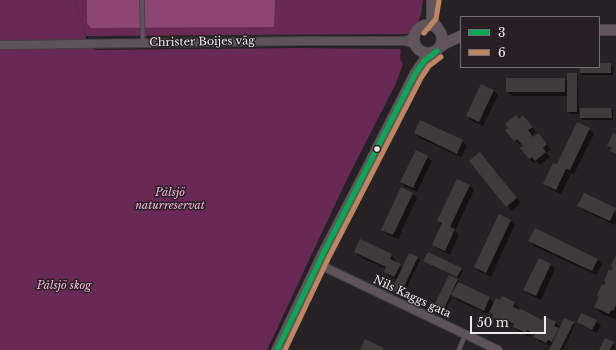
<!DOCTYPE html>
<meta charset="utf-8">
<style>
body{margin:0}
#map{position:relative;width:616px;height:350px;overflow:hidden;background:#262124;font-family:"Libre Baskerville",serif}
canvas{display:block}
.legend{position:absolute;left:460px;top:16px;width:140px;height:52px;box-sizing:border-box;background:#281f24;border:1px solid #776f74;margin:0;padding:5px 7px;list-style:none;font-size:12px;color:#eee8eb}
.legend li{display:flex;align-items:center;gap:8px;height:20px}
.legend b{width:20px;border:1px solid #776f74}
.scale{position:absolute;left:470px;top:316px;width:76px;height:18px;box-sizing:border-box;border:2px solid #eee8eb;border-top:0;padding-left:5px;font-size:12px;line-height:14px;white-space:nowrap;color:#eee8eb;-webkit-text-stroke:3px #281f24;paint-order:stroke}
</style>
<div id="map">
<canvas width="616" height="350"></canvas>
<ul class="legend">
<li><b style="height:5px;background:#06aa55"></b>3</li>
<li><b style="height:5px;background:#bb8660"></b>6</li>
</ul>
<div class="scale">50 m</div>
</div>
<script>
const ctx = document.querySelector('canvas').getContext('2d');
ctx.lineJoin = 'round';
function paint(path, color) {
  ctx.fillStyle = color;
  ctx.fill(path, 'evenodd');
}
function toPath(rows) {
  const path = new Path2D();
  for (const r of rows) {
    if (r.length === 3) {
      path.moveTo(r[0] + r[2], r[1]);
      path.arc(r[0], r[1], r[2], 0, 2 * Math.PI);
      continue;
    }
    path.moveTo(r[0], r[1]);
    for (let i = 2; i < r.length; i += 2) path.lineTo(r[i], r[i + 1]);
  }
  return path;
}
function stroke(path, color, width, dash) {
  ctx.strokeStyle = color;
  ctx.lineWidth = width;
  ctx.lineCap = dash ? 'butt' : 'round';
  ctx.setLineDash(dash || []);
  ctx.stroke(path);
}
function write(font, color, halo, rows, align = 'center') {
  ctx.font = font + ' "Libre Baskerville",serif';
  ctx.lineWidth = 3;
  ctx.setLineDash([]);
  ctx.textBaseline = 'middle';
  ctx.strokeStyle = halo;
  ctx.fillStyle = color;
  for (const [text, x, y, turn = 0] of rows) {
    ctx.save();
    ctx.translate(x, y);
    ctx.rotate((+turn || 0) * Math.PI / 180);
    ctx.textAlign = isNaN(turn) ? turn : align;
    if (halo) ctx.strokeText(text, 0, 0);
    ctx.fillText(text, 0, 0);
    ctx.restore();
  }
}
const green = toPath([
 [0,0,54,0,95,50,297,48,401,49,400,59,403,64,396,83,387,101,391,88,390,87,267,350,0,350],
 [74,0,423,0,421,14,416,28,409,34,86,36]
]);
const forest = toPath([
 [0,0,74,0,82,23,89,49,100,125,134,123,125,200,111,203,119,254,150,277,168,305,152,350,0,350],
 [305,51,318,54,327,60,332,54,340,55,338,74,384,80,391,88,387,101,316,239,282,221,279,213,285,181,276,171,274,161,285,132,337,102,336,95,328,88,330,74,328,71,323,71,312,100,294,114,288,115,282,112,277,106,267,79,268,73,284,55],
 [271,242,304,261,262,350,194,350,197,343,183,310,195,293,231,282]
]);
const water = toPath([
 [87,0,275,0,274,27,91,28,87,23]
]);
const shadow = toPath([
 [599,64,611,64,613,67,613,75,583,75,581,73,581,67,599,67],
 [576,74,578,76,579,114,570,114,568,112,568,96,512,96,507,92,565,79,568,82],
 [494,91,498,95,483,126,472,121,467,116],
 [611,109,613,111,613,120,583,120,581,118],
 [519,120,528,121,536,132,532,135,534,138,542,139,551,149,546,153,550,157,540,165,536,161,534,163,529,158,524,146,522,143,520,145,506,130],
 [589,129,594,134,574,174,571,173,561,194,549,188,544,183],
 [415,133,462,141,467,146,461,157,420,138],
 [428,157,432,161,417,192,406,187,401,182],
 [485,158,521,203,512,211,471,161],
 [470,186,474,190,455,231,459,235,450,255,438,249,433,244,442,225,438,221],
 [401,188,413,194,417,198,398,239,386,234,382,229],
 [579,206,615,209,616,222,614,225,583,210],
 [499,215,511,221,515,225,491,277,479,271,475,267],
 [530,241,597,259,602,264,596,275,534,246],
 [355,252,391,255,396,260,395,262,403,268,410,254,420,260,402,297,392,291,398,280,389,276,385,272,386,269,360,257],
 [616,257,616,320,602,314,595,307,614,268],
 [539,259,551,265,555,269,541,300,529,294,524,290],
 [425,261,461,269,463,271,459,278],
 [457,280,459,282,458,284,489,298,494,303,514,303,519,307,518,310,542,322,544,317,556,323,561,328,573,323,575,325,563,350,550,350,552,347,539,341,535,337,535,335,532,334,530,337,518,331,514,327,514,325,511,324,510,327,498,321,490,311,488,314,457,300,453,295,443,316,435,312,433,310],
 [413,295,423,301,421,305,411,300],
 [596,321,601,326,597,333,583,326,578,322],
 [613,343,615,345,613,350,600,350]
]);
const building = toPath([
 [599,63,611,63,611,73,580,73,580,67,599,67],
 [567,73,577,73,577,112,567,112],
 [506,78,565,78,565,92,506,92],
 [481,84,494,90,479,122,466,116],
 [580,108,611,108,612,118,580,118],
 [516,115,519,119,523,115,533,127,528,130,533,137,538,133,547,144,543,148,546,152,535,161,532,157,529,159,520,148,523,146,517,139,514,141,505,130,508,128,505,124],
 [420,120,463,140,457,154,414,133],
 [577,122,590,128,570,170,566,169,556,190,543,184,553,163,557,164],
 [613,133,616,134,616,154,610,151,612,148,607,146],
 [416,150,428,156,413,188,400,182],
 [480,152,517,198,506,207,469,161],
 [457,179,470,185,450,227,455,229,445,251,432,245,442,223,437,221],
 [401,187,413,193,393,235,381,230],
 [584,193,616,208,610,221,577,206],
 [499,214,511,220,486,273,474,267],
 [535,228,598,259,592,271,528,241],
 [360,239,392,254,390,259,401,264,394,277,384,272,386,267,354,252],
 [428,252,462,268,457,277,423,261],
 [409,253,418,257,400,295,391,291],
 [616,255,616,305,613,311,611,310,609,314,594,307,599,297,597,295,602,284,604,285,606,282,604,281,609,269,611,271,613,268,611,266],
 [539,258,551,264,536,296,523,290],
 [449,275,458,279,441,315,432,310],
 [458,282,490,297,484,311,451,295],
 [412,294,421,298,418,304,409,300],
 [502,296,515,302,513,307,520,310,521,309,542,320,544,316,556,322,554,326,559,328,552,342,548,340,546,343,534,337,535,334,527,330,526,333,513,327,514,324,506,320,505,323,492,317,493,314,489,312,496,298,500,300],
 [581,313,597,320,592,330,577,322],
 [564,318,574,322,560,350,549,350],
 [605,338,614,342,610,350,599,350],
 [365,339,384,348,383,350,360,350]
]);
const lane = toPath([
 [142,0,143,42],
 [459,350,465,335]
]);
const street = toPath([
 [404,41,410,39,415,34],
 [0,45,304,41,404,41,415,44],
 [318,264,498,350]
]);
const secondary = toPath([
 [432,0,432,18,434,24,437,27],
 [428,39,14],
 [599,30,616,30],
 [440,47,446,43,461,36],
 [277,350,323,254,366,171,415,74,424,61,437,51]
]);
const bus1 = toPath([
 [277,350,323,254,415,74,424,61,437,51]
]);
const bus2 = toPath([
 [424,33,436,19,439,1],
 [285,350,329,257,421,78,429,66,441,57]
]);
const markers = [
 [377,149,3.5,"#eee8eb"]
];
const streetNames = [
 ["Christer Boijes väg",202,42,-1],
 ["Nils Kaggs gata",412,297,25]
];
const parkNames = [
 ["Pålsjö",170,193],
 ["naturreservat",170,206],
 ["Pålsjö skog",64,286]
];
paint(green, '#682a55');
paint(forest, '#682955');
paint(water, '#8b4675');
paint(shadow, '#0007');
paint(building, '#3f3b3d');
stroke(lane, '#413e40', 5.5);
stroke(street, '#413e40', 10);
stroke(secondary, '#413e40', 12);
stroke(lane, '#5e535a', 4);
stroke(street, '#5e535a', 8);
stroke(secondary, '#61545c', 11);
stroke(bus1, '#06aa55', 5);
stroke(bus2, '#bb8660', 5);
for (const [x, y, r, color] of markers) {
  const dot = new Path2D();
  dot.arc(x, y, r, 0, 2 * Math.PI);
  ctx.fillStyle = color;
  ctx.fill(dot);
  stroke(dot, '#281f24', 1.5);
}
write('11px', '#eee8eb', '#281f24', streetNames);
write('italic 11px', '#f6b7df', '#281f24', parkNames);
</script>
